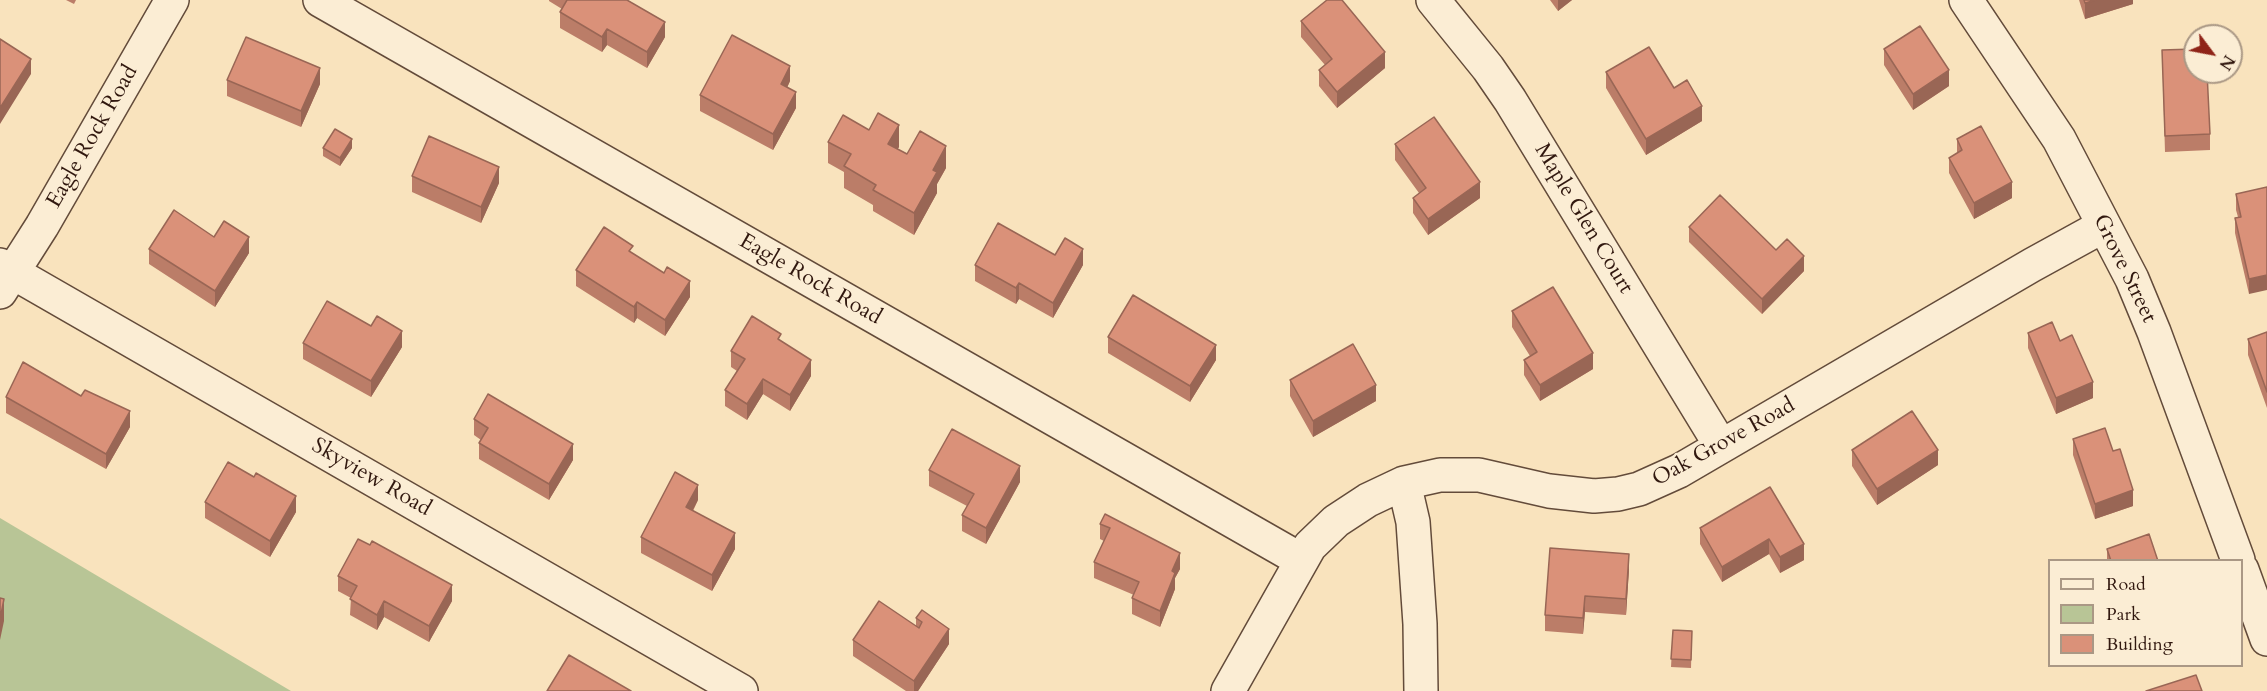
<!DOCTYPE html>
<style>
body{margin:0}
#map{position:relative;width:2267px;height:691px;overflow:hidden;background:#f9e3bd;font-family:Cardo,serif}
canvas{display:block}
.legend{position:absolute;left:2048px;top:559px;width:195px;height:108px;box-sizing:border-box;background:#fbedd4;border:2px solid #aa9885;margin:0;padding:8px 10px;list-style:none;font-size:18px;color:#31180f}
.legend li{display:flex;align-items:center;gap:12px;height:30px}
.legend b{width:30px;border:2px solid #aa9885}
.north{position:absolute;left:2183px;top:24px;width:60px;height:60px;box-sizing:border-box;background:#fbedd4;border:2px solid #aa9885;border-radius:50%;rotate:122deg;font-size:16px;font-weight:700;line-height:24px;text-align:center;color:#31180f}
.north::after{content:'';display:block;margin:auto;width:21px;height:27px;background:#8f2418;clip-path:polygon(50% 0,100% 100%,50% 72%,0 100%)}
</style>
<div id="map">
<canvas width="2267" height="691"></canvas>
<ul class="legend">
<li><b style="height:8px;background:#fbedd4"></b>Road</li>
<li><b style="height:16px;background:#b8c596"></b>Park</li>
<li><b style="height:16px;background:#da9179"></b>Building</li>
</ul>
<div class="north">N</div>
</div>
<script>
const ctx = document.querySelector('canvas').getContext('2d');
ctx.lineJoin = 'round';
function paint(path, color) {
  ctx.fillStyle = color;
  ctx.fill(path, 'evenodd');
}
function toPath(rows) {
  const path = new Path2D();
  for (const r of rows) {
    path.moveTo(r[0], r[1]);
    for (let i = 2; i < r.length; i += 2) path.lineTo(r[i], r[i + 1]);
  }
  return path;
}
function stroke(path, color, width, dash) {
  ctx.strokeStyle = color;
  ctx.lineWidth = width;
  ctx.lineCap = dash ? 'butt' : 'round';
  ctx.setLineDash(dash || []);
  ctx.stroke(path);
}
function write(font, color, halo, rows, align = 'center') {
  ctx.font = font + ' Cardo,serif';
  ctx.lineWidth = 4.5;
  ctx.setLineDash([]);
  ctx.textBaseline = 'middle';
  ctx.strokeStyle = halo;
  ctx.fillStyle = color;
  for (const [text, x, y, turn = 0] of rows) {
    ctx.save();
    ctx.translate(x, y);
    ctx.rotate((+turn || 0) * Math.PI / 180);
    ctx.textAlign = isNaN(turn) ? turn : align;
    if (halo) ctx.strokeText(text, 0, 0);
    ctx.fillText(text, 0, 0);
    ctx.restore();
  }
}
const green = toPath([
 [0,518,291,691,0,691]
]);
const minor = toPath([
 [320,0,1301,560],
 [1433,0,1488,68,1510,100,1721,446],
 [1966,0,2059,139,2132,279,2154,332,2238,560],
 [0,265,741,691],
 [0,292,42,226,172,0],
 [1404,483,1413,522,1420,624,1421,691],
 [2242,570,2267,639],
 [1228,691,1310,546,1336,521,1368,500,1404,483,1440,475,1479,475,1549,491,1594,496,1618,494,1639,489,1679,471,2032,265,2103,226]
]);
const wall = toPath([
 [66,0,76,0,74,4],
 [549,0,627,0,665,37,647,68,607,45,602,52,560,28,560,12,562,9,549,1],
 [1550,0,1572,0,1558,11],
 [2079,0,2133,0,2133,4,2085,19],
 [1301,21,1385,68,1337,108,1319,86,1319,70,1325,65,1301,37],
 [1884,49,1949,86,1913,110,1884,65],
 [2162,50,2210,134,2210,150,2165,152],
 [1606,72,1674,88,1702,121,1646,155,1606,88],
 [227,80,320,84,301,127,227,96],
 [790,81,787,88,796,108,773,150,700,111,700,95],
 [1957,139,2012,198,1974,219,1949,173,1949,158,1957,154],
 [828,142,899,147,897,149,907,154,946,168,937,184,937,193,914,235,873,211,873,205,844,188,844,172,828,163],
 [1395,144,1480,198,1428,235,1413,213,1413,198,1419,193,1395,160],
 [323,148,352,148,340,166,323,156],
 [412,176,499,183,481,223,412,192],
 [2267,187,2249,294,2235,233,2235,218,2238,217,2236,210,2236,194],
 [1689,227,1776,250,1804,271,1762,314,1689,242],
 [214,237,249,253,215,307,149,264,149,249],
 [633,253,690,297,665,336,637,318,634,323,576,286,576,270],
 [975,265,1083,265,1053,318,1019,299,1016,304,975,281],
 [1512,311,1593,369,1540,401,1524,375,1524,360,1530,356,1512,327],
 [2267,332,2267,408,2248,355,2248,339],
 [2028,333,2060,341,2093,398,2056,414,2028,348],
 [1108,337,1216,360,1190,402,1108,353],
 [781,342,811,376,790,411,763,394,747,420,725,406,725,390,737,371,731,367,731,351],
 [303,343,402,347,371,397,303,359],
 [1290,380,1376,401,1313,437,1290,396],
 [6,397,130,427,106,469,6,413],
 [474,419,573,460,549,500,479,459,479,443,481,440,474,435],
 [2073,439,2113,451,2133,506,2095,519,2073,455],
 [1852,450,1938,465,1877,505,1852,466],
 [929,470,1020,482,986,544,962,531,962,515,967,506,929,486],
 [1770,487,1804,560,1780,573,1769,554,1722,582,1700,544,1700,528],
 [698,500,693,511,735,549,712,591,641,553,641,537],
 [205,502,296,512,270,557,205,518],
 [1105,514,1180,569,1175,578,1175,589,1160,627,1132,614,1132,598,1134,595,1094,578,1094,562,1104,541,1100,539,1100,524],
 [2107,549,2158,561,2107,561],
 [1629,569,1626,615,1585,612,1583,634,1545,631,1545,615],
 [338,576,452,601,429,642,384,617,377,630,350,615,351,598,338,591],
 [922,610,949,644,918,691,906,691,853,656,853,640,916,626,916,618],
 [1673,630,1692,631,1691,668,1671,667]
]);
const shadedWall = toPath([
 [1558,0,1572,0,1558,11],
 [2096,0,2133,0,2133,4,2085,19,2085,3],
 [665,22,665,37,647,68,647,52],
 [607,29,607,45,602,52,602,37],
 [1385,52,1385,68,1337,108,1337,92],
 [31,59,31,74,0,124,0,108],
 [790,66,790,81,781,100,781,84],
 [320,68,320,84,301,127,301,111],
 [1949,70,1949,86,1913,110,1913,94],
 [796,92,796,108,773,150,773,134],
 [1702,106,1702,121,1646,155,1646,139],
 [899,125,899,147,888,165,888,144],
 [352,139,352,148,340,166,340,158],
 [946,146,946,168,937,184,937,193,914,235,914,213,933,170],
 [499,167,499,183,481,223,481,207],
 [1480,182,1480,198,1428,235,1428,219],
 [2012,182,2012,198,1974,219,1974,203],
 [249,237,249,253,215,307,215,291],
 [1083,249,1083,265,1053,318,1053,303],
 [1804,256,1804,271,1762,314,1762,299],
 [2267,275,2267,290,2249,294,2249,279],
 [690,281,690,297,665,336,665,320],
 [1019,283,1019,299,1016,304,1016,288],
 [637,302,637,318,634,323,634,307],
 [402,331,402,347,371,397,371,381],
 [1216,345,1216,360,1190,402,1190,386],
 [1593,353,1593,369,1540,401,1540,385],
 [811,360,811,376,790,411,790,395],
 [763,379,763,394,747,420,747,404],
 [2093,382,2093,398,2056,414,2056,398],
 [1376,385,1376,401,1313,437,1313,421],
 [130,411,130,427,106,469,106,454],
 [573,444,573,460,549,500,549,484],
 [1938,450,1938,465,1877,505,1877,489],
 [1020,466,1020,482,986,544,986,528],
 [698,485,698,500,686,523,686,507],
 [2133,490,2133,506,2095,519,2095,504],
 [296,496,296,512,270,557,270,541],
 [735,533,735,549,712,591,712,575],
 [1769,539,1769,554,1722,582,1722,567],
 [1804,544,1804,560,1780,573,1780,557],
 [1180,553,1180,569,1175,578,1175,589,1160,627,1160,611,1172,571],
 [1629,554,1629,569,1626,615,1626,599],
 [452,585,452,601,429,642,429,626],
 [1585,596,1585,612,1583,634,1583,618],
 [4,599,4,621,0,640,0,619],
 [384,601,384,617,377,630,377,615],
 [949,629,949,644,918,691,914,691,914,681]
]);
const building = toPath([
 [567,0,627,0,665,22,647,52,607,29,602,37,560,12,567,0],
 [1327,0,1342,0,1385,52,1337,92,1319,70,1332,59,1301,21,1327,0],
 [2084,0,2096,0,2085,3,2084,0],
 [1920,26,1949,70,1913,94,1884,49,1920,26],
 [732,35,790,66,781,84,796,92,773,134,700,95,732,35],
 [246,37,320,68,301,111,227,80,246,37],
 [0,39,31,59,0,108,0,39],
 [1649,47,1674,88,1687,80,1702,106,1646,139,1606,72,1649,47],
 [2195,49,2195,72,2207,72,2210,134,2165,136,2162,50,2195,49],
 [878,113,899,125,888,144,907,154,920,131,946,146,933,170,937,172,914,213,873,190,876,185,844,166,851,154,828,142,843,115,869,130,878,113],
 [1434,117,1480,182,1428,219,1413,198,1426,188,1395,144,1434,117],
 [1981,126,2012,182,1974,203,1949,158,1962,150,1957,139,1981,126],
 [335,129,352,139,340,158,323,148,335,129],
 [429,136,499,167,481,207,412,176,429,136],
 [2267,187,2267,275,2249,279,2235,218,2241,217,2236,194,2267,187],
 [1720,195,1776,250,1787,239,1804,256,1762,299,1689,227,1720,195],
 [174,210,214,237,224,221,249,237,215,291,149,249,174,210],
 [998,223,1055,255,1065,238,1083,249,1053,303,1019,283,1016,288,975,265,998,223],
 [604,227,633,246,629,251,664,273,667,267,690,281,665,320,637,302,634,307,576,270,604,227],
 [1553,287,1593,353,1540,385,1524,360,1537,352,1512,311,1553,287],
 [1133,295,1216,345,1190,386,1108,337,1133,295],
 [327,301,371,326,377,316,402,331,371,381,303,343,327,301],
 [752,316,781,334,778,339,811,360,790,395,763,379,747,404,725,390,745,359,731,351,752,316],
 [2052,322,2060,341,2072,335,2093,382,2056,398,2028,333,2052,322],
 [2267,332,2267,392,2248,339,2267,332],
 [1353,344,1376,385,1313,421,1290,380,1353,344],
 [23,362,81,396,85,390,130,411,106,454,6,397,23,362],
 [488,394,573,444,549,484,479,443,488,428,474,419,488,394],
 [1912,411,1938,450,1877,489,1852,450,1912,411],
 [2105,428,2113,451,2120,449,2133,490,2095,504,2073,439,2105,428],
 [952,429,1020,466,986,528,962,515,974,494,929,470,952,429],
 [228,462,254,477,256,473,296,496,270,541,205,502,228,462],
 [675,472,698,485,686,507,735,533,712,575,641,537,675,472],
 [1770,487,1804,544,1780,557,1769,539,1722,567,1700,528,1770,487],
 [1105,514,1180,553,1172,571,1175,573,1160,611,1132,598,1139,582,1094,562,1110,528,1100,524,1105,514],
 [2149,534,2158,561,2111,561,2107,549,2149,534],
 [358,539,370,545,372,541,452,585,429,626,384,601,377,615,350,599,357,586,338,576,358,539],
 [1550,548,1629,554,1626,599,1585,596,1583,618,1545,615,1550,548],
 [0,598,4,599,0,619,0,598],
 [879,601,919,628,922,622,916,618,922,610,949,629,914,681,853,640,879,601],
 [1673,630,1692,631,1691,660,1671,659,1673,630],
 [569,655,631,691,547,691,569,655],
 [2196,675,2202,691,2146,691,2196,675]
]);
const streetNames = [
 ["Eagle Rock Road",93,137,-60],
 ["Maple Glen Court",1583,219,59],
 ["Grove Street",2124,269,64],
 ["Eagle Rock Road",810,280,30],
 ["Oak Grove Road",1724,443,-29],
 ["Skyview Road",371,478,30]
];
paint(green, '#b8c596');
stroke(minor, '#634b3a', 36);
stroke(minor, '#fbedd4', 33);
paint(wall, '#bb7d68');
paint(shadedWall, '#965');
paint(building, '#da9179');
stroke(building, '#965', 1.5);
write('22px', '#31180f', '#fbedd4', streetNames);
</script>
